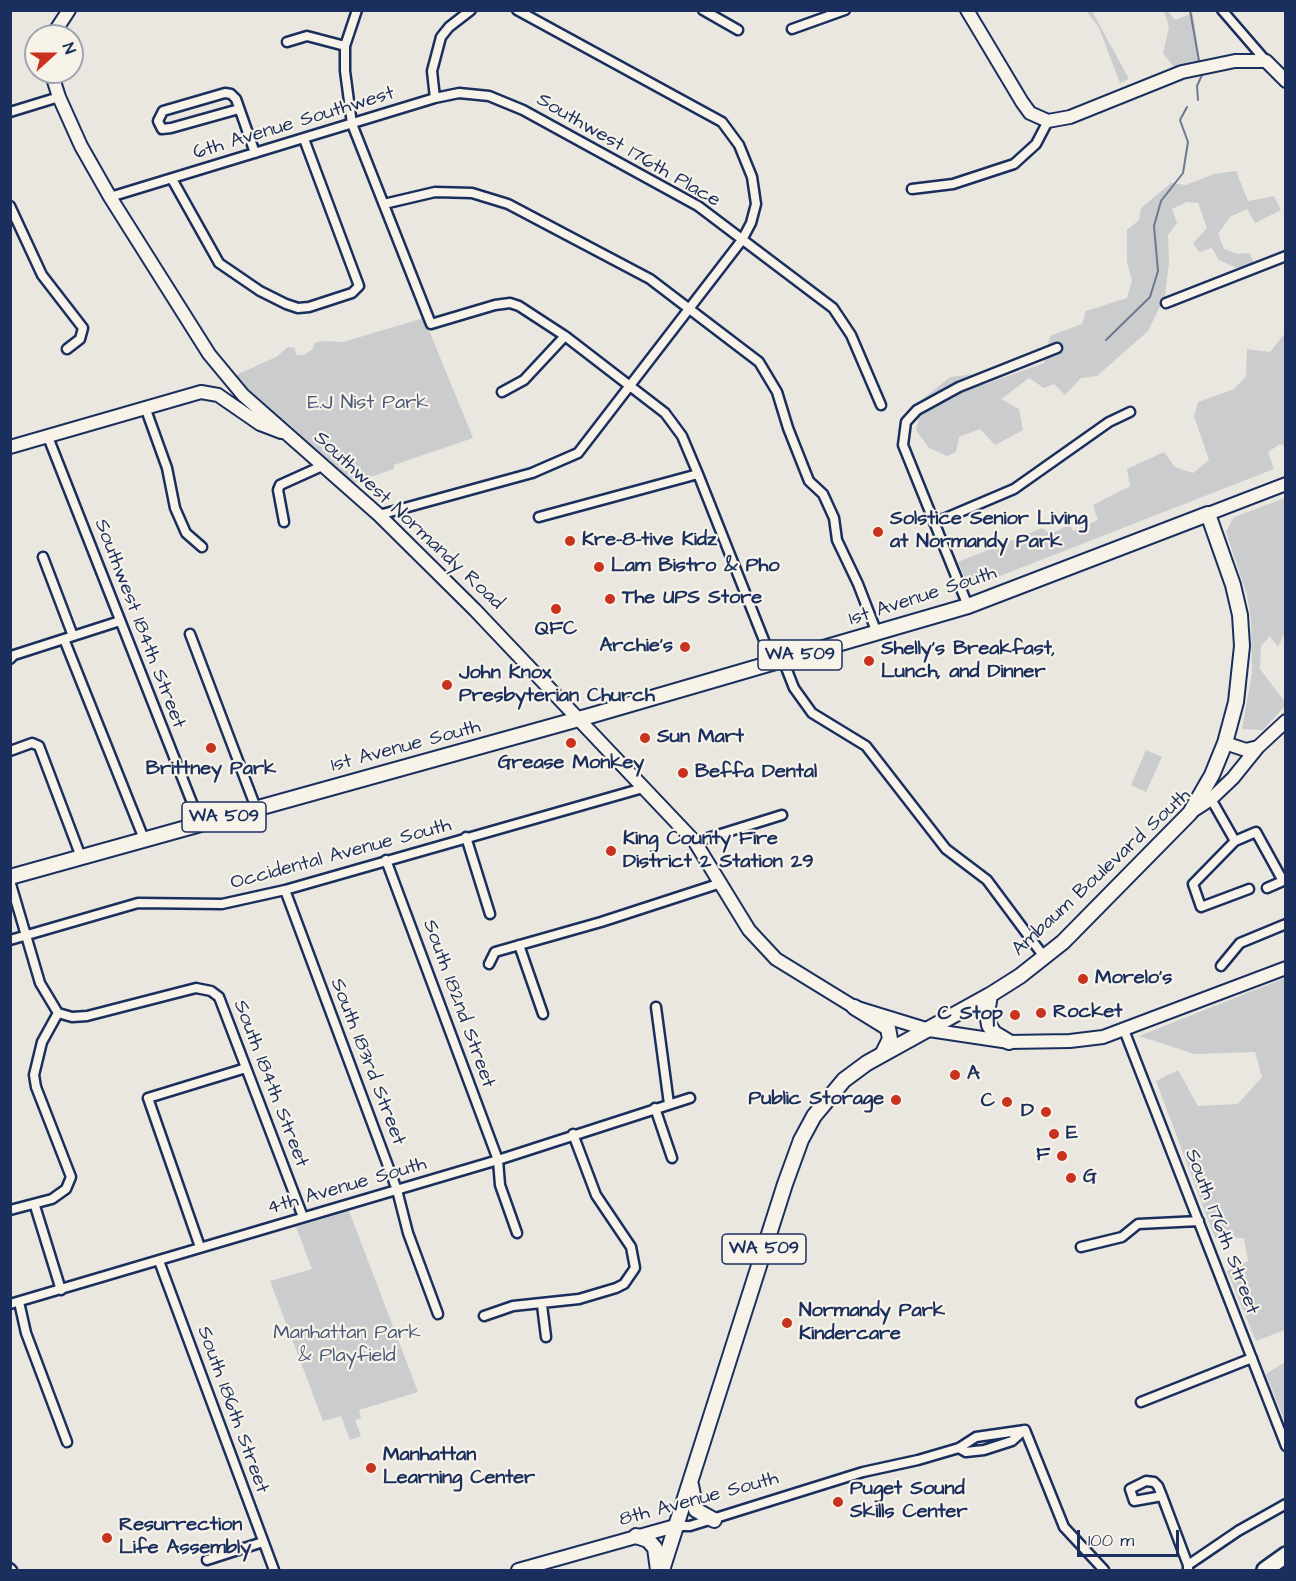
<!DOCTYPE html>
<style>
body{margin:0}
#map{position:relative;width:1296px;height:1581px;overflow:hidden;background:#eae7e0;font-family:"Architects Daughter",sans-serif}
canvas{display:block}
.frame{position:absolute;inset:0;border:12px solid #1b2f5e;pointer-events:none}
.north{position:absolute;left:24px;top:24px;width:60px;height:60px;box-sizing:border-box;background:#f7f3e8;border:2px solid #9fa5b1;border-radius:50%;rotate:69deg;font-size:16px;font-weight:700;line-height:24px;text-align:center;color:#1b2f5e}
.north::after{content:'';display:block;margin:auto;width:21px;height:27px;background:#c8321e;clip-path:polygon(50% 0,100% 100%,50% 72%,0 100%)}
.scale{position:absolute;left:1077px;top:1530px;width:102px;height:27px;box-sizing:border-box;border:3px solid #1b2f5e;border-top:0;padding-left:8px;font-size:18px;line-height:21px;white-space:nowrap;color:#1b2f5e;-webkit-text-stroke:4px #f7f3e8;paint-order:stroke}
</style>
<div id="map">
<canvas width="1296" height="1581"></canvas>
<div class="frame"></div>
<div class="north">N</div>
<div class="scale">100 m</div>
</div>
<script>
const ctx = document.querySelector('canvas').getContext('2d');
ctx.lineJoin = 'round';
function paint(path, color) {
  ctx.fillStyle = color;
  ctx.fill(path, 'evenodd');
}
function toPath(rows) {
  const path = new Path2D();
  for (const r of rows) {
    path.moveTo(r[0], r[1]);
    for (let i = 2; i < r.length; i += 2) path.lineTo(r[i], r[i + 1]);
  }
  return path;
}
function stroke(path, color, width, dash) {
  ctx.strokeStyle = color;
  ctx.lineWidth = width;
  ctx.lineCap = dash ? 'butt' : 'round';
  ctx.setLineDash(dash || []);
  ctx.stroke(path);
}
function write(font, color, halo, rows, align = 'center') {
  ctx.font = font + ' "Architects Daughter",sans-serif';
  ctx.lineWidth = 4.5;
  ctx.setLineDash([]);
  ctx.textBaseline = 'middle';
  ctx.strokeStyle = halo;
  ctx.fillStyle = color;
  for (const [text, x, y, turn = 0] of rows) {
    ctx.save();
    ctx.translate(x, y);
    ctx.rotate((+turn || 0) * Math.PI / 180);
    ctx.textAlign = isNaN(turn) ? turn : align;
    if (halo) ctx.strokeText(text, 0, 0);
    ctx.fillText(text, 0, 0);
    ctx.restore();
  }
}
const green = toPath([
 [1070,11,1092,11,1129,79,1120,83,1099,28,1087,12],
 [1164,11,1168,11,1175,20,1193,13,1200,62,1174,67,1163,53,1169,27],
 [1236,171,1248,201,1274,196,1281,210,1255,223,1247,209,1230,217,1218,234,1224,249,1238,254,1249,253,1254,262,1237,268,1219,260,1212,248,1199,252,1193,243,1207,228,1198,203,1187,202,1172,209,1177,223,1168,235,1169,263,1165,296,1148,331,1097,376,1081,378,1065,395,1054,384,1044,388,1029,378,1001,399,1019,409,1023,430,995,445,980,429,959,437,956,452,947,456,929,448,916,430,924,398,950,377,975,374,983,385,1044,363,1050,336,1082,324,1086,311,1127,298,1132,281,1127,261,1127,230,1139,220,1141,208,1171,183,1186,185,1214,174],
 [424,318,473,438,394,465,394,469,370,477,353,483,347,481,234,376,276,357,288,347,295,348,296,355,304,355,313,349,314,343,321,341,343,342],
 [1285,333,1285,446,1280,444,1268,452,1274,469,969,588,958,562,1042,528,1051,534,1070,524,1073,531,1098,520,1093,505,1130,486,1127,469,1164,452,1175,467,1193,473,1209,460,1194,416,1198,402,1234,389,1246,376,1247,349,1270,352],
 [1285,498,1285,639,1284,634,1278,647,1270,636,1261,646,1260,669,1285,702,1285,706,1263,730,1242,729,1252,673,1251,620,1247,595,1226,532,1234,517],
 [1146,750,1162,757,1146,792,1131,785],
 [1285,978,1285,1330,1256,1341,1227,1271,1248,1261,1244,1238,1215,1238,1156,1081,1178,1070,1198,1106,1238,1104,1262,1077,1255,1052,1195,1054,1139,1036],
 [349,1211,418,1392,359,1410,361,1418,355,1420,361,1436,350,1440,341,1416,323,1421,270,1281,312,1269,296,1227],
 [1285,1362,1285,1422,1266,1374]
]);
const stream = toPath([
 [1190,10,1199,61],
 [1198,100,1197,86,1202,75],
 [1106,340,1150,297,1158,271,1154,226,1161,201,1183,173,1188,142,1180,120,1187,107]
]);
const street = toPath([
 [357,10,345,46,345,71,352,124,431,324,495,305,510,303,519,306,565,336,665,413,682,436,698,474,773,663],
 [703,10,738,30],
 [1222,10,1266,61],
 [792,29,845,10],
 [287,42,307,36,345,46],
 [435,98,432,71,441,37,449,27,471,10],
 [239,109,171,128,162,129,158,121,163,111,225,93,231,94,236,99,255,153],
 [10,112,59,97],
 [172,179,219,263,260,291,286,304,298,308,309,307,352,293,359,286,304,139],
 [912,189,953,184,1014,164,1036,144,1048,121],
 [110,197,435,98,459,93,489,96,523,110,698,206,833,308,851,335,881,405],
 [384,204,435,192,472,193,508,204,650,279,759,362,777,392,788,428,809,481,823,494,834,518,837,540,858,584,877,633],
 [10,206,42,275,83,328,80,339,67,349],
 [1166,303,1286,256],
 [502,392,524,380,565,336],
 [145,407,167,468,175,508,186,533,202,547],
 [48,437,200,823],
 [379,515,532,473,578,453,742,240,751,223,756,204,752,177,739,145,722,122,517,10],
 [539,517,698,474],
 [284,522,278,490,280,485,322,466],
 [934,523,1014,489,1109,422,1130,412],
 [43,557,73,636],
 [968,606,903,445,906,422,917,410,959,387,1057,348],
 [190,634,256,808],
 [64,639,144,839],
 [10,659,14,655,120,621],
 [783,660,794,688,812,713,866,746,946,849,987,880,1045,958],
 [10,751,32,743,39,746,81,857],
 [1211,799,1235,841,1256,832,1283,881,1267,888],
 [466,837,490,914],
 [1235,841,1193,884,1201,907,1249,889],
 [695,842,782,815],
 [386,860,498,1160,500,1185,517,1233],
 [10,881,40,983,58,1013,42,1042,34,1075,36,1087,71,1177,66,1189,52,1199,10,1210],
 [285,890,397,1190,408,1233,438,1314],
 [10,940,138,903,222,904,285,890,643,788],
 [519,945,543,1014],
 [489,964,495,952,601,922,721,883],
 [1221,966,1240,943,1286,924],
 [656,1007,669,1104],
 [58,1013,72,1017,87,1016,196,988,211,991,219,997,303,1217],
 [1124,1030,1286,1446],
 [655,1108,672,1158],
 [35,1206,61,1290],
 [200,1247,148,1098,246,1068],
 [1081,1247,1122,1237,1138,1224,1199,1221],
 [159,1261,274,1570],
 [19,1302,26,1333,67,1442],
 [10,1304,498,1160,690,1098],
 [542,1305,546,1337],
 [484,1316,513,1306,579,1299,616,1288,624,1284,635,1268,631,1247,596,1195,573,1134],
 [1141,1402,1252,1358],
 [1025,1430,1064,1527,1104,1570],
 [959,1448,966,1452,984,1450,1012,1441,1024,1430],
 [1162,1496,1134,1501,1130,1489,1146,1481,1154,1482,1158,1486,1162,1496,1188,1565],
 [675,1526,690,1526,863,1472,918,1460,959,1448,976,1437,1025,1430],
 [207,1560,263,1542],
 [10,1568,12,1570],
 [1188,1569,1188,1565,1238,1531,1286,1504]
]);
const secondary = toPath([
 [967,10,1022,102,1030,113,1048,121,1070,117,1182,72,1235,61,1266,61,1286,81],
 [52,36,69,10],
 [51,72,59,97,81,146,110,197,209,354,243,395,379,515,475,610,695,842,749,930,776,959,854,1007,929,1030,1009,1042,1070,1041,1103,1037,1286,968],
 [10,447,201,392,218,395,260,424,281,432],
 [1208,514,1286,484],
 [1225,743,1246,750,1258,747,1286,721],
 [1191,812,1211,799,1233,778,1258,747],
 [518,1570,675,1526]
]);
const primary = toPath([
 [10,877,593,715,968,606,1208,514,1233,585,1240,615,1242,646,1236,702,1225,743,1212,775,1190,813,1063,942,1020,976,990,995,867,1063,844,1080,814,1116,801,1140,785,1184,662,1570],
 [990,995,987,1013,989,1025,994,1033,1009,1042],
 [854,1007,888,1028,890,1039,883,1053],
 [691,1485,696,1510,714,1520],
 [636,1536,648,1540,655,1548,658,1570]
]);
const highway = toPath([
 [1265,1570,1286,1555]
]);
const markers = [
 [878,532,6,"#c8321e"],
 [570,541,6,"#c8321e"],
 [599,567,6,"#c8321e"],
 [610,599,6,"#c8321e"],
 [556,609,6,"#c8321e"],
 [685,647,6,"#c8321e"],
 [869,661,6,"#c8321e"],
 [447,685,6,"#c8321e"],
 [645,738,6,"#c8321e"],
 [571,743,6,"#c8321e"],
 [211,748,6,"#c8321e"],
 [683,773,6,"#c8321e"],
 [611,851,6,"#c8321e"],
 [1083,979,6,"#c8321e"],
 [1041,1013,6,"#c8321e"],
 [1015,1015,6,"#c8321e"],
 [955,1075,6,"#c8321e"],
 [896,1100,6,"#c8321e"],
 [1007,1102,6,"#c8321e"],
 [1046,1112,6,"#c8321e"],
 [1054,1134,6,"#c8321e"],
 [1062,1156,6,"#c8321e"],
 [1071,1178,6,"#c8321e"],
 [787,1323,6,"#c8321e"],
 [371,1468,6,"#c8321e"],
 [838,1502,6,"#c8321e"],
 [107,1538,6,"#c8321e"]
];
const shields = [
 [800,655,84],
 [224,817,84],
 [764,1249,84]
];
const shieldNames = [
 ["WA 509",800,655],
 ["WA 509",224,817],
 ["WA 509",764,1249]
];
const streetNames = [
 ["6th Avenue Southwest",294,124,-17],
 ["Southwest 176th Place",628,151,30],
 ["Southwest Normandy Road",408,521,43],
 ["1st Avenue South",923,597,-18],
 ["Southwest 184th Street",139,624,69],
 ["1st Avenue South",406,747,-15],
 ["Occidental Avenue South",341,855,-15],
 ["Ambaum Boulevard South",1102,873,-43],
 ["South 182nd Street",458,1004,70],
 ["South 183rd Street",367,1062,69],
 ["South 184th Street",270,1084,69],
 ["4th Avenue South",347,1187,-16],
 ["South 176th Street",1221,1232,69],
 ["South 186th Street",232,1410,70],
 ["8th Avenue South",699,1500,-15]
];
const parkNames = [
 ["E.J Nist Park",368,404],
 ["Manhattan Park",347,1334],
 ["& Playfield",347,1357]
];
const poiNames = [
 ["Solstice Senior Living",890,520],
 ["at Normandy Park",890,543],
 ["Kre-8-tive Kidz",582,541],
 ["Lam Bistro & Pho",611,567],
 ["The UPS Store",622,599],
 ["QFC",556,630,"center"],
 ["Archie's",673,647,"right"],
 ["Shelly's Breakfast,",881,650],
 ["Lunch, and Dinner",881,673],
 ["John Knox",459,674],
 ["Presbyterian Church",459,697],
 ["Sun Mart",657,738],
 ["Grease Monkey",571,764,"center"],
 ["Brittney Park",211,770,"center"],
 ["Beffa Dental",695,773],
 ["King County Fire",623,840],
 ["District 2 Station 29",623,863],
 ["Morelo's",1095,979],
 ["Rocket",1053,1013],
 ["C Stop",1003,1015,"right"],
 ["A",967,1075],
 ["Public Storage",884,1100,"right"],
 ["C",995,1102,"right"],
 ["D",1034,1112,"right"],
 ["E",1066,1134],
 ["F",1050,1156,"right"],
 ["G",1083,1178],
 ["Normandy Park",799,1312],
 ["Kindercare",799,1335],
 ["Manhattan",383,1456],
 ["Learning Center",383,1479],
 ["Puget Sound",850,1490],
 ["Skills Center",850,1513],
 ["Resurrection",119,1526],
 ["Life Assembly",119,1549]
];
paint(green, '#cbcccd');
stroke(stream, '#6d7892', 2);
stroke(street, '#1b2f5e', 13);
stroke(secondary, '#1b2f5e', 16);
stroke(primary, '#1b2f5e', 18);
stroke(highway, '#1b2f5e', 20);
stroke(street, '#f7f3e8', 8);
stroke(secondary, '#f7f3e8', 12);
stroke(primary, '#f7f3e8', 14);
stroke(highway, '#f7f3e8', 15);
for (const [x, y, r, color] of markers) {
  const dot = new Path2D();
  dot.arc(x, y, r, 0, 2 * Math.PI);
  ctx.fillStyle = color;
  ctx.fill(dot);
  stroke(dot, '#f7f3e8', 2);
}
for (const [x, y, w] of shields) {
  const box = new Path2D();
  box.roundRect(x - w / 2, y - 15, w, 30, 4.5);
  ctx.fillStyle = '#f7f3e8';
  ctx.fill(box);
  stroke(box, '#1b2f5e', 1.5);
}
write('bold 18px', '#1b2f5e', null, shieldNames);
write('20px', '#1b2f5e', '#f7f3e8', streetNames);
write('20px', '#47567a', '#f7f3e8', parkNames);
write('bold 20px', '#1b2f5e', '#f7f3e8', poiNames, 'left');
</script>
